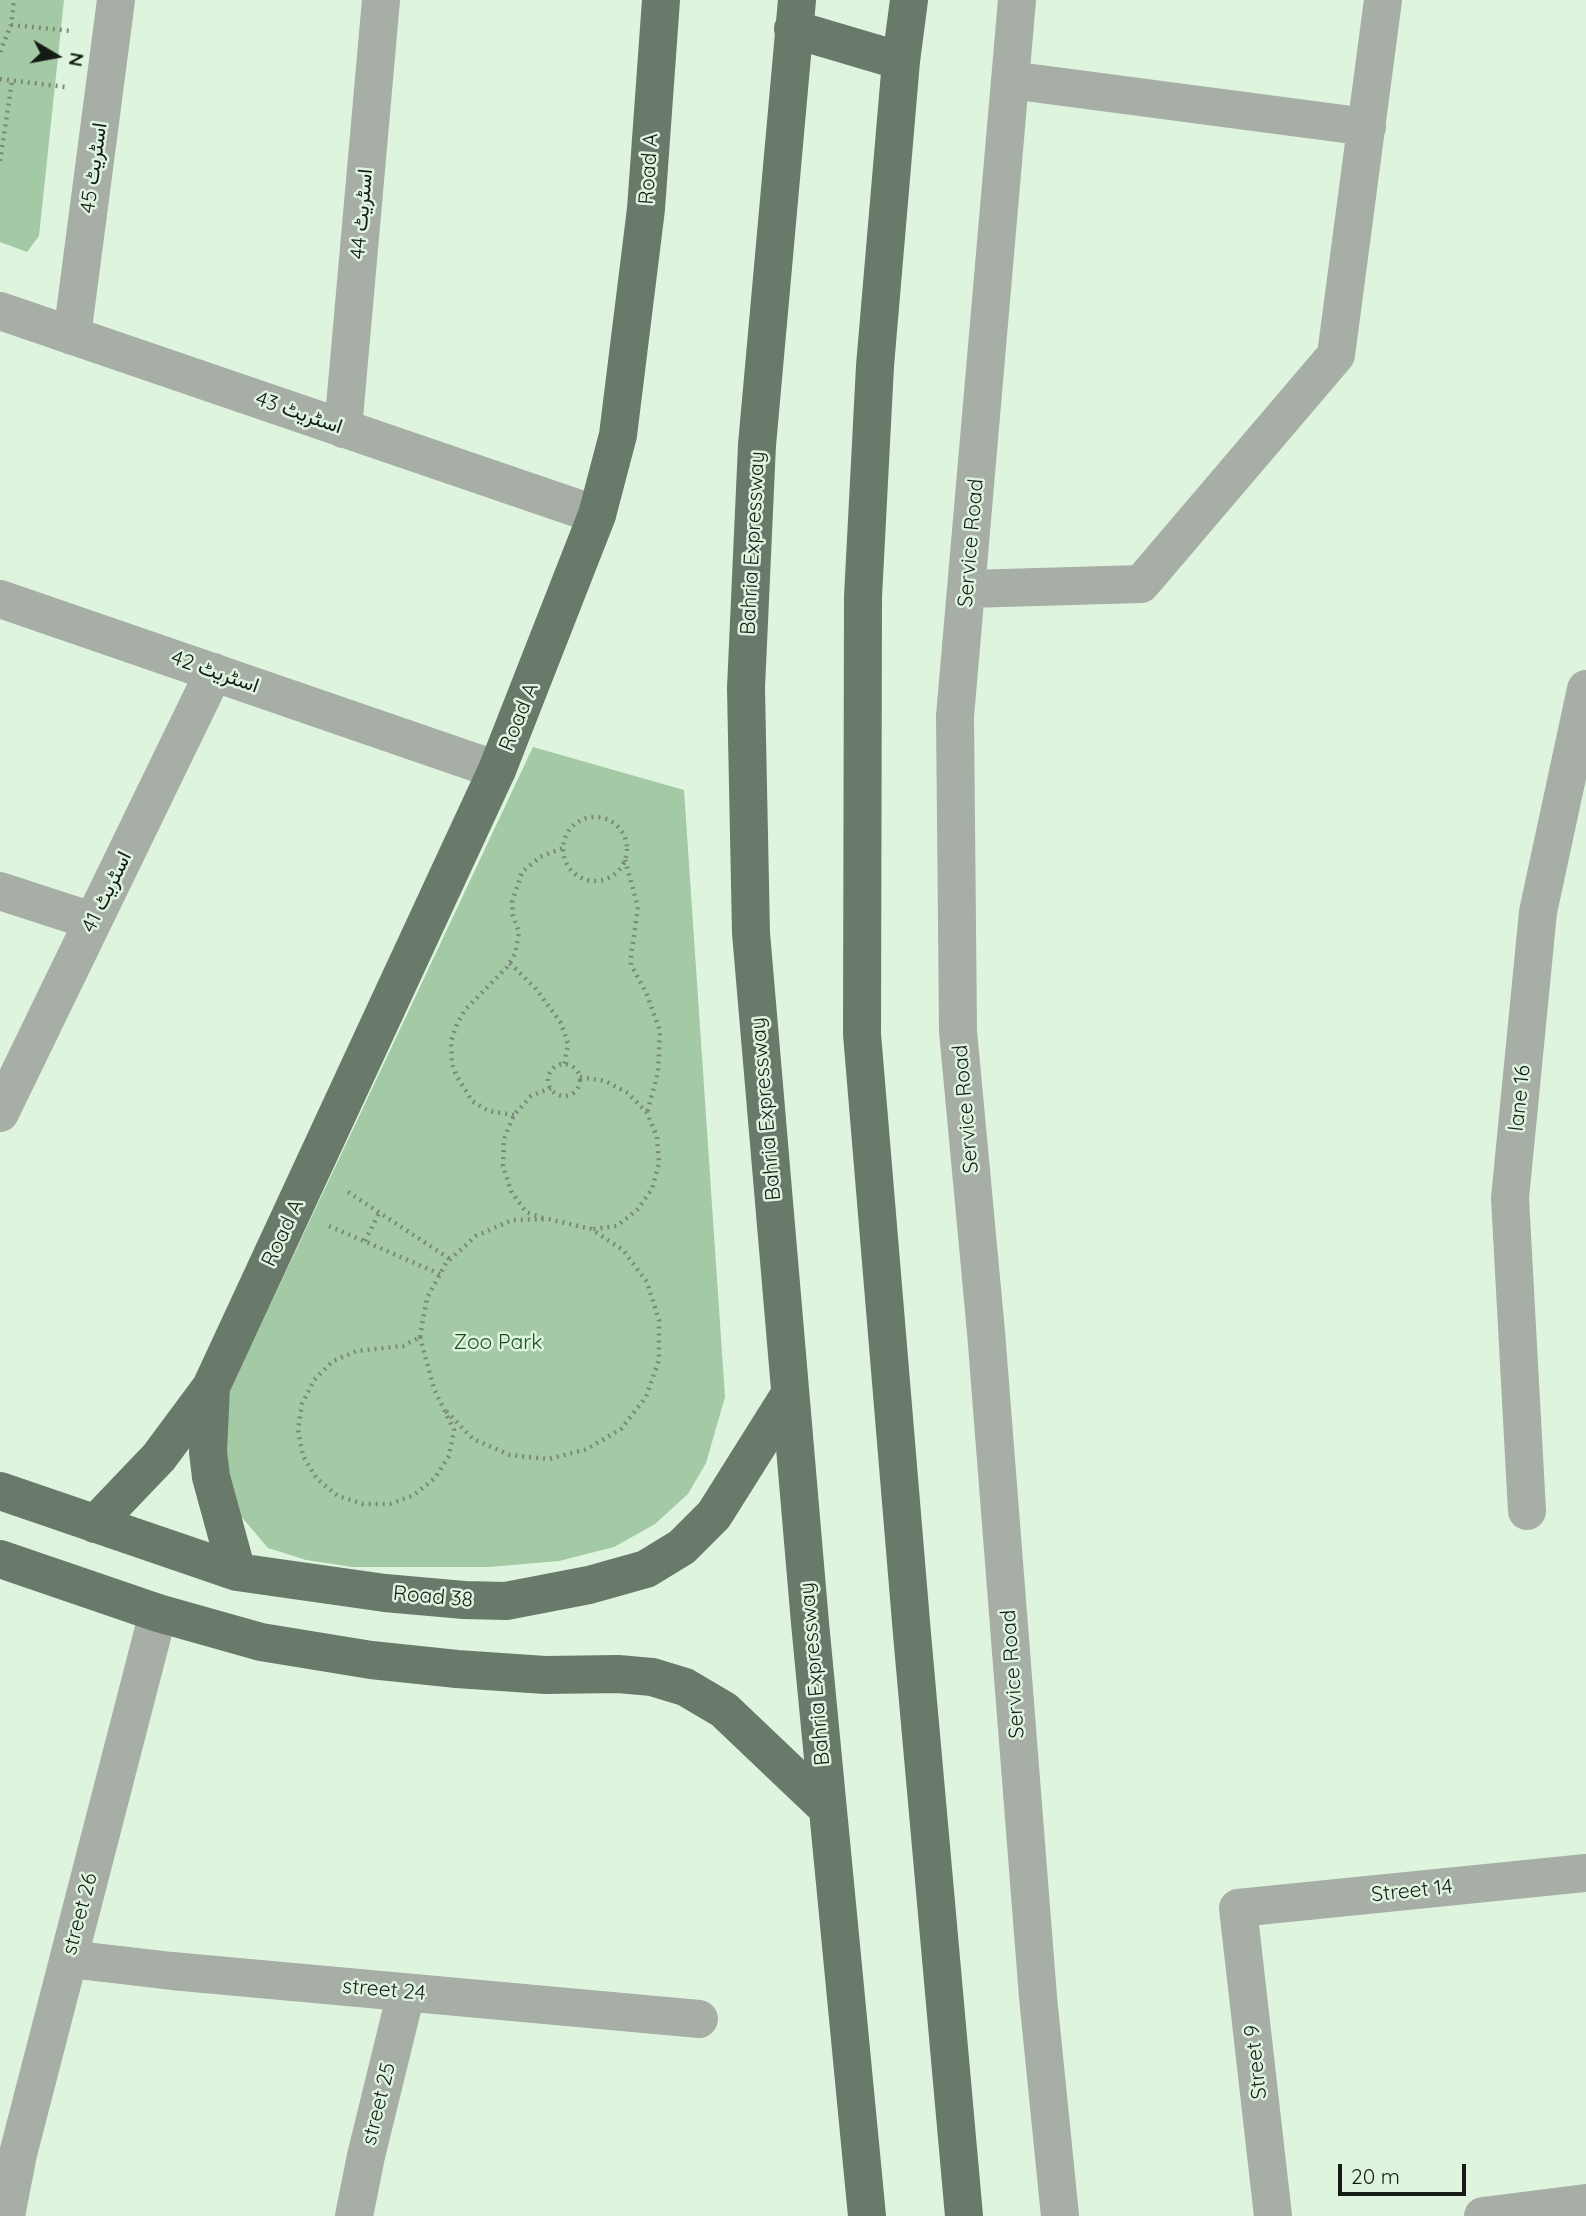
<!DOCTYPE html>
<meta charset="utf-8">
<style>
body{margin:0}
#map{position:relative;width:1586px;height:2216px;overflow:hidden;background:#dff4df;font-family:Quicksand,sans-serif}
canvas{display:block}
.north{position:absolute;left:21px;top:21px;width:70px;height:70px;-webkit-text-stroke:5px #dff4df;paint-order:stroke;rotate:100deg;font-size:19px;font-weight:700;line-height:28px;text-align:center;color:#151c15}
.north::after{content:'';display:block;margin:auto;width:24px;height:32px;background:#151c15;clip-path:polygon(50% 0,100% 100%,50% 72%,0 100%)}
.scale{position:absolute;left:1338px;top:2164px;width:128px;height:32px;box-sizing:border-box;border:4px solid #151c15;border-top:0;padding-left:9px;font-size:21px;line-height:24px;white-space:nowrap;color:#151c15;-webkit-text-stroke:5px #dff4df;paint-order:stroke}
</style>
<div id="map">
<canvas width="1586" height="2216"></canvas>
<div class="north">N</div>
<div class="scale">20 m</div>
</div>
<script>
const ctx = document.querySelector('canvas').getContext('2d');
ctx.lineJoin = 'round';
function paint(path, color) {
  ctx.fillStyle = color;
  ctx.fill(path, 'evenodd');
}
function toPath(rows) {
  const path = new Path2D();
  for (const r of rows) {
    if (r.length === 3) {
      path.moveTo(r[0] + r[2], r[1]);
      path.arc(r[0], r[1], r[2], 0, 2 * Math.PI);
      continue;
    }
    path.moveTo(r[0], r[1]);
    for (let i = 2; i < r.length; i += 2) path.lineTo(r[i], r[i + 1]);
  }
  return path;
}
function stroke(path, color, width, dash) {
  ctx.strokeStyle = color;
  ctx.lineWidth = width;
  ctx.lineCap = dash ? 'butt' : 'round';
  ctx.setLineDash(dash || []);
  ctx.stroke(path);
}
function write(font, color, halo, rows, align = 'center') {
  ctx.font = font + ' Quicksand,Vazirmatn,sans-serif';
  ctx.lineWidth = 5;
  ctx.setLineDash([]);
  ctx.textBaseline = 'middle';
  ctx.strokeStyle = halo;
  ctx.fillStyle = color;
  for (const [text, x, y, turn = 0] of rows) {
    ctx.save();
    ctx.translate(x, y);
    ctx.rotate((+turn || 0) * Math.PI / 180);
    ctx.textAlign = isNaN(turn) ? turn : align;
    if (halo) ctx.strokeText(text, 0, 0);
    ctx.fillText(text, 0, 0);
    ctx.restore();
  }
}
const green = toPath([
 [0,0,64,0,39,236,27,252,0,242],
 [533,747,684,790,725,1397,706,1463,688,1494,655,1524,614,1547,559,1561,490,1567,353,1567,306,1560,268,1548,239,1514,229,1487,224,1403]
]);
const path = toPath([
 [11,25,72,31],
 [0,52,11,25,14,0],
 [0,79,65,87],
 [0,161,12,81],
 [595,849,32],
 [625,860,638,907,631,956,631,965,646,992,660,1031,658,1072,647,1113],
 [510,963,536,989,561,1023,568,1044,564,1065],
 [564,1080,16],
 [580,1077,605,1081,628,1093,647,1113,657,1137,659,1163,652,1189,637,1210,617,1226,593,1229],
 [514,1115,489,1111,472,1101,456,1075,452,1064,451,1041,457,1024,465,1010,507,967,515,954,519,932,513,916,512,902,522,872,540,857,563,848],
 [348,1192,450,1259],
 [543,1218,526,1212,511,1191,503,1166,504,1139,514,1115,531,1096,551,1088],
 [329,1226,440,1274],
 [365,1241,379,1213],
 [420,1337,427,1298,446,1263,476,1236,512,1220,548,1219,591,1229,623,1250,647,1282,659,1320,659,1360,646,1397,621,1429,587,1449,549,1459,510,1455,473,1439,446,1411],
 [420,1337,434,1389,454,1430,449,1456,435,1478,414,1495,390,1504,363,1504,338,1496,317,1479,303,1456,298,1430,302,1404,314,1380,333,1361,357,1351,403,1346,420,1337]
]);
const minor = toPath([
 [1017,0,955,716,958,1031,986,1332,1038,1997,1060,2216],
 [1010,80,1367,127],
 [0,311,597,515],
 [72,336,116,0],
 [343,429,381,0],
 [968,589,1141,584,1336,355,1383,0],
 [0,599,497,770],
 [0,891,92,921],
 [0,1113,214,672],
 [1527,1511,1510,1198,1538,912,1586,689],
 [69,1959,172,1971,699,2019],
 [6,2216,18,2154,158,1613],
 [354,2216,366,2156,406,1993],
 [1273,2216,1238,1908,1586,1873],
 [1483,2216,1586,2203]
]);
const major = toPath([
 [797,0,757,445,746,688,751,933,810,1623,867,2216],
 [909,0,901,61,875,366,863,597,862,1034,912,1634,964,2216],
 [793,29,901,61],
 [211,1387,208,1452,211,1477,237,1572],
 [0,1491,237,1572,385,1593,464,1600,506,1601,589,1585,646,1569,682,1547,714,1515,790,1394],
 [95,1524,159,1457,211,1387,497,770,597,515,618,435,646,209,661,0],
 [0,1559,158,1613,261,1642,371,1660,457,1669,545,1675,618,1674,652,1677,685,1687,724,1710,827,1808]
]);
const streetNames = [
 ["اسٹریٹ 45",94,168,-82],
 ["Road A",649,169,-86],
 ["اسٹریٹ 44",362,214,-85],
 ["اسٹریٹ 43",299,413,19],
 ["Bahria Expressway",753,543,-87],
 ["Service Road",971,543,-85],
 ["اسٹریٹ 42",215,672,19],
 ["Road A",519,717,-68],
 ["اسٹریٹ 41",107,892,-64],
 ["lane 16",1520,1098,-84],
 ["Bahria Expressway",766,1109,-95],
 ["Service Road",966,1109,-95],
 ["Road A",283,1233,-65],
 ["Road 38",433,1597,5],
 ["Bahria Expressway",815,1674,-95],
 ["Service Road",1013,1674,-94],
 ["Street 14",1412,1891,-6],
 ["street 26",80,1914,-75],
 ["street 24",384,1990,5],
 ["Street 9",1256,2062,-96],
 ["street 25",379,2104,-76]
];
const parkNames = [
 ["Zoo Park",498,1343]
];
paint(green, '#a4c9a5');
stroke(path, '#7b897b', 4.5, [2, 5]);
stroke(minor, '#a6aea5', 38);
stroke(major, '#6a7a6a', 38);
write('21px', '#151c15', '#dff4df', streetNames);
write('21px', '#18501e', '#dff4df', parkNames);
</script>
